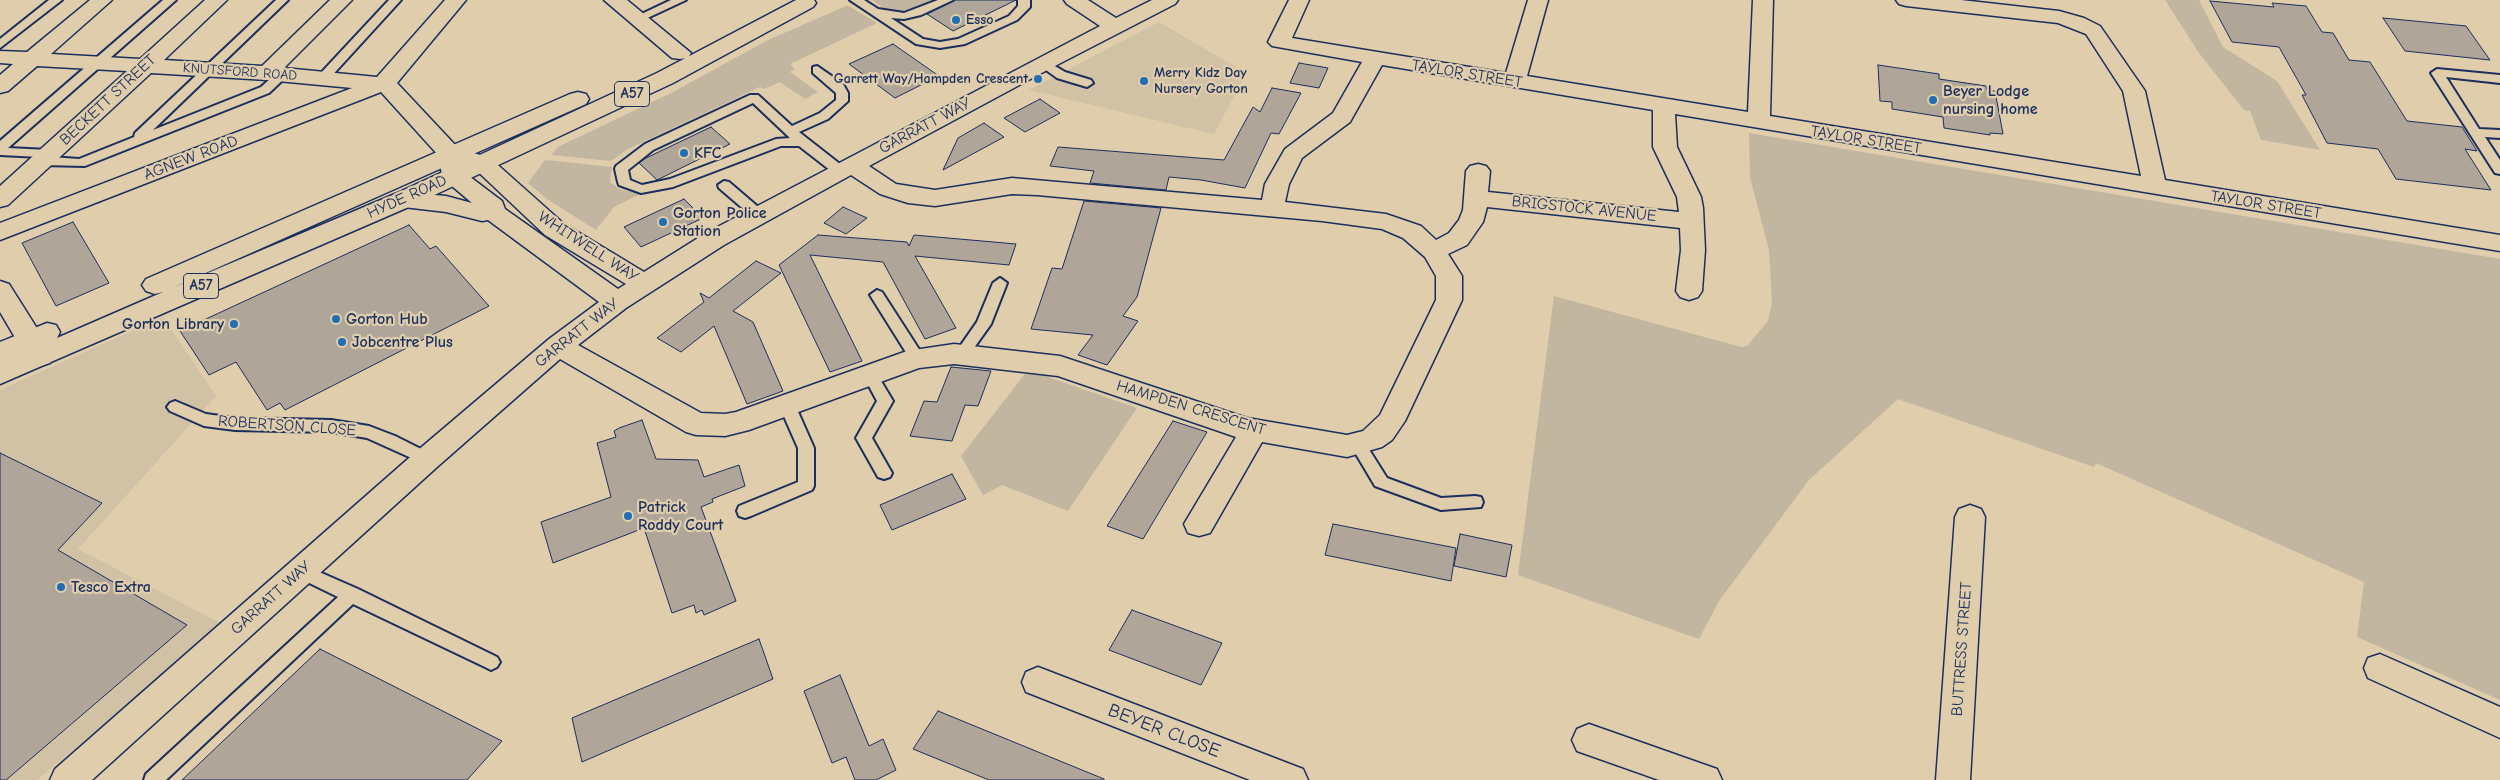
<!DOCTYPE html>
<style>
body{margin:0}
canvas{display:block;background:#dfcdab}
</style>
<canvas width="2500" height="780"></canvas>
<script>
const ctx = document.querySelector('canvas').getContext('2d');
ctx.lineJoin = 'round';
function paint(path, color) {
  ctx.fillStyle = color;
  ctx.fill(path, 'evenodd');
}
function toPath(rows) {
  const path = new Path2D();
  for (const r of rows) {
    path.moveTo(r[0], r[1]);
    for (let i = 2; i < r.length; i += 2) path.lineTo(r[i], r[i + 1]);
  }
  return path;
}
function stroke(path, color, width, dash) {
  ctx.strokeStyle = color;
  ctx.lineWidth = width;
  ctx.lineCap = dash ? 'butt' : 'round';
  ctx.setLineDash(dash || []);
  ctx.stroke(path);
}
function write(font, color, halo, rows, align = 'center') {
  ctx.font = font + ' "Comic Neue",sans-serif';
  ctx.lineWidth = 4.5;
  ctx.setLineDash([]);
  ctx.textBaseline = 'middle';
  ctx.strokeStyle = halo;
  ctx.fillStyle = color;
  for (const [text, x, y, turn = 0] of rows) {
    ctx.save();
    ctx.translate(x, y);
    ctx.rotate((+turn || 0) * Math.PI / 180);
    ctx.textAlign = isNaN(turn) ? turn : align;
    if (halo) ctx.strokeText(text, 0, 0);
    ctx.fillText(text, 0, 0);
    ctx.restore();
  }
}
const built = toPath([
 [1159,22,1246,73,1214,134,1029,90],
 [163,317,216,396,78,549,222,624,37,780,0,780,0,390]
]);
const green = toPath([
 [872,0,934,0,907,11,894,11,885,9],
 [2165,0,2199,0,2223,47,2277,81,2320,150,2261,140,2250,111,2244,110,2199,53],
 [846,6,849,6,877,23,790,64,795,69,790,72,818,92,805,99,780,82,764,89,760,87,628,149,611,161,551,155,558,147,673,92,766,41],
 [1749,133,2500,259,2500,700,2357,637,2364,582,2096,463,2094,467,1898,399,1809,480,1719,601,1699,639,1518,575,1554,296,1741,347,1747,346,1768,321,1772,302,1769,250,1750,177],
 [545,160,612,167,610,182,619,189,640,194,614,207,596,230,547,199,528,183],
 [1028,370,1137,408,1068,511,1002,485,983,495,961,456]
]);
const building = toPath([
 [955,0,1016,0,953,31,927,14,955,0],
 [2210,1,2274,7,2272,3,2306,6,2322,32,2333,33,2349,60,2370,62,2407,121,2462,127,2477,151,2465,149,2491,190,2396,179,2378,149,2327,143,2302,95,2306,95,2279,47,2232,42,2210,1],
 [2383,18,2466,26,2490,60,2405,51,2383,18],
 [893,44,939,76,895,98,849,64,893,44],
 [1299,63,1328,68,1319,88,1290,83,1299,63],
 [1878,65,1939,74,1939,79,1986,86,1987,90,1995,91,2003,134,1990,133,1990,135,1944,128,1943,117,1892,109,1892,102,1880,101,1878,65],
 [1272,88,1301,93,1279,134,1271,133,1245,188,1201,180,1169,177,1166,190,1090,183,1094,171,1050,166,1058,147,1224,160,1253,107,1260,112,1272,88],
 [1040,99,1060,113,1025,132,1004,118,1040,99],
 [984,123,1004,137,943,170,958,138,984,123],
 [711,127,730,144,657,180,639,163,646,158,711,127],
 [684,199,703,218,641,247,624,227,684,199],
 [1084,201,1161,208,1137,297,1123,316,1138,321,1107,365,1078,355,1093,335,1031,329,1052,268,1062,269,1084,201],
 [843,207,867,218,846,234,824,223,843,207],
 [73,222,109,283,56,306,22,243,73,222],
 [409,225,430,249,436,246,489,306,285,410,280,403,267,410,236,362,209,375,180,331,409,225],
 [818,235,907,242,909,246,914,235,1016,244,1009,265,915,256,956,328,925,339,883,262,810,255,862,361,830,372,779,265,818,235],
 [756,261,781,273,733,311,753,322,783,391,747,404,714,326,681,352,657,338,704,302,700,293,709,298,756,261],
 [951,367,991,371,978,406,965,405,952,441,910,436,924,401,937,402,951,367],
 [642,420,656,459,698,460,704,477,739,465,745,486,712,499,713,502,701,507,736,601,704,615,702,610,696,613,694,605,672,613,644,528,553,563,541,522,611,497,597,443,616,437,614,431,619,428,642,420],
 [1173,421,1207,432,1143,539,1107,526,1173,421],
 [0,453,102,503,58,550,187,625,6,780,0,780,0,453],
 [952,474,966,499,892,530,880,505,952,474],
 [1333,524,1456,548,1451,581,1325,555,1333,524],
 [1460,534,1512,545,1506,577,1454,566,1460,534],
 [1132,610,1222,643,1201,685,1109,650,1132,610],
 [759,639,773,679,582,762,572,718,759,639],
 [320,649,502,741,467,780,182,780,320,649],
 [840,675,869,746,883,739,896,770,876,780,855,780,846,757,832,763,804,691,840,675],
 [938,711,1104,779,1104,780,989,780,913,749,938,711]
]);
const lane = toPath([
 [49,0,62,0,0,48,0,39,49,0],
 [163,0,176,0,8,148,49,150,55,154,51,157,79,159,134,137,135,133,276,0,288,0,153,130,261,87,279,71,283,70,289,74,269,93,85,166,41,165,35,161,40,157,0,155,0,141,163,0],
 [389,0,401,0,327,81,319,81,319,75,389,0],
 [671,0,686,0,641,21,637,22,631,19,671,0],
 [850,0,864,0,878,9,904,13,938,0,953,0,921,15,904,19,891,18,923,39,940,42,958,39,1009,16,1018,6,1018,0,1030,0,1030,7,1017,20,965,44,940,48,916,44,850,0],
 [1043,59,1065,72,1091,80,1093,83,1087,87,1057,78,1039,65,1039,61,1043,59],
 [817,66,843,84,848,93,848,101,828,119,799,132,845,168,846,171,845,174,835,174,799,146,781,146,673,187,641,193,619,185,618,182,615,169,616,166,645,144,750,95,758,95,792,126,820,113,836,100,836,93,813,73,813,67,817,66],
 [753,103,790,138,776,139,670,179,642,185,630,180,628,170,653,150,753,103],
 [2437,69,2500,75,2500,83,2446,77,2479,129,2500,130,2500,138,2485,137,2500,160,2500,174,2495,173,2431,73,2437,69],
 [724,181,729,182,764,212,766,215,764,218,754,218,719,188,718,185,724,181],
 [1000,278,1007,283,991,324,966,359,956,359,954,355,977,322,993,283,1000,278],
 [877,290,882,292,922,354,924,358,922,362,912,362,870,295,877,290],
 [870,370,875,371,893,401,872,438,892,473,890,477,884,479,878,477,856,438,877,401,863,375,865,371,870,370],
 [787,399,792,401,795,405,814,448,814,486,812,490,751,516,745,518,739,516,737,511,739,506,798,482,798,448,779,405,782,401,787,399],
 [175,401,206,414,235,418,331,420,369,426,395,436,433,455,435,459,433,463,427,465,367,438,331,432,235,430,204,426,170,411,167,407,170,403,175,401],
 [1358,438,1363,440,1387,478,1441,498,1475,496,1481,497,1483,502,1481,507,1441,510,1375,486,1350,444,1353,440,1358,438],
 [301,564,358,589,497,657,500,662,497,667,491,670,485,667,353,604,166,780,144,780,146,774,338,597,295,576,293,571,295,566,301,564]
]);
const street = toPath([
 [90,0,112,0,51,54,140,59,205,0,227,0,164,60,262,66,330,0,352,0,284,68,377,77,445,0,466,0,397,83,458,148,490,158,563,223,644,272,706,233,1100,26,1067,4,1064,0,1088,0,1116,18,1152,0,1178,0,1175,4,1051,68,869,166,896,184,935,190,1012,178,1262,200,1265,184,1285,149,1333,113,1362,62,1272,46,1268,42,1289,0,1309,0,1292,38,1506,73,1528,0,1548,0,1527,76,1748,112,1753,0,1773,0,1770,116,2141,176,2123,91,2086,34,2058,23,1906,6,1899,4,1896,0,1961,0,2059,11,2084,18,2100,26,2145,91,2165,180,2500,235,2500,251,1675,114,1677,147,1701,197,1703,208,1705,250,1702,291,1698,297,1689,300,1680,297,1676,291,1681,250,1680,228,1487,207,1483,222,1467,245,1448,254,1462,276,1462,300,1405,421,1392,440,1382,447,1347,457,1262,442,1210,533,1199,536,1188,533,1184,524,1236,437,1058,376,954,364,919,368,749,430,725,436,696,435,686,432,560,359,437,467,92,780,50,780,55,769,417,451,549,339,599,302,488,220,482,221,446,212,395,206,391,200,395,194,403,192,446,196,472,203,446,181,442,176,439,156,381,92,0,240,0,223,352,88,267,80,151,73,8,205,0,207,0,186,127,71,37,66,8,91,0,93,0,75,13,64,0,63,0,51,27,52,90,0],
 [1382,65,1653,110,1653,147,1677,197,1679,212,1488,192,1490,171,1486,166,1478,164,1470,166,1466,171,1463,210,1459,220,1449,233,1436,240,1421,226,1386,214,1285,202,1289,184,1302,158,1350,122,1382,65],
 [464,165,474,168,545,235,626,284,618,289,505,209,502,201,465,173,464,165],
 [851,175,880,194,908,203,935,206,1012,194,1037,195,1322,221,1382,229,1403,238,1425,257,1436,276,1436,300,1380,415,1363,431,1347,435,1247,418,1060,356,954,344,907,351,736,412,725,414,701,413,578,345,626,308,724,245,851,175],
 [604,0,627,0,691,53,688,58,680,59,672,58,604,0],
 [0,281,9,284,50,349,53,356,50,363,40,366,30,363,0,312,0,281],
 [1970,505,1981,509,1985,517,1970,780,1936,780,1955,517,1959,509,1970,505],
 [2380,654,2500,707,2500,738,2368,678,2364,668,2368,658,2380,654],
 [1038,667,1303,769,1308,780,1250,780,1026,692,1022,682,1026,672,1038,667],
 [1589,724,1717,769,1722,780,1659,780,1577,751,1572,740,1577,729,1589,724]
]);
const highway = toPath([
 [796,0,814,0,816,3,813,7,673,83,411,206,0,384,0,342,47,323,56,325,60,332,57,338,163,292,155,294,146,291,142,285,146,279,570,94,578,92,586,94,589,99,586,104,172,288,395,194,657,73,796,0]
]);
const markers = [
 [956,20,5,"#1f6fb2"],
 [1038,79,5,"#1f6fb2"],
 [1144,81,5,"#1f6fb2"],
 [1933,100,5,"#1f6fb2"],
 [684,153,5,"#1f6fb2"],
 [663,222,5,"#1f6fb2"],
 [336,319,5,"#1f6fb2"],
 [234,324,5,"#1f6fb2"],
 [342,342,5,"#1f6fb2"],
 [628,516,5,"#1f6fb2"],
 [61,587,5,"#1f6fb2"]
];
const farPoinames = [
 ["Esso",966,20],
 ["Merry Kidz Day",1154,73],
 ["Nursery Gorton",1154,89],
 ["Garrett Way/Hampden Crescent",1028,79,"right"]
];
const farStreetnames = [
 ["KNUTSFORD ROAD",240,72,4]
];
const shields = [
 [632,94,35],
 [201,286,35]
];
const shieldNames = [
 ["A57",632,94],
 ["A57",201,286]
];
const streetNames = [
 ["TAYLOR STREET",1467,74,9],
 ["BECKETT STREET",108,100,-43],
 ["GARRATT WAY",925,126,-28],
 ["TAYLOR STREET",1866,140,9],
 ["AGNEW ROAD",191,158,-21],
 ["HYDE ROAD",407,197,-24],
 ["TAYLOR STREET",2266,205,9],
 ["BRIGSTOCK AVENUE",1584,209,6],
 ["WHITWELL WAY",588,247,33],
 ["GARRATT WAY",577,333,-38],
 ["HAMPDEN CRESCENT",1191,408,17],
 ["ROBERTSON CLOSE",287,426,4],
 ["GARRATT WAY",271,598,-42],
 ["BUTTRESS STREET",1962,649,-86]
];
const poiNames = [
 ["Beyer Lodge",1943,91],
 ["nursing home",1943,109],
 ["KFC",694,153],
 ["Gorton Police",673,213],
 ["Station",673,231],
 ["Gorton Hub",346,319],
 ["Gorton Library",224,324,"right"],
 ["Jobcentre Plus",352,342],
 ["Patrick",638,507],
 ["Roddy Court",638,525],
 ["Tesco Extra",71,587]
];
const nearStreetnames = [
 ["BEYER CLOSE",1164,731,21]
];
paint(built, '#d1c1a5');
paint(green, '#c2b6a0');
paint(building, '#afa598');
stroke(building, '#1b2f5e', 1);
stroke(lane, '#1b2f5e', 4);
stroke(street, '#1b2f5e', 3);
stroke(highway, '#1b2f5e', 3);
paint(lane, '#dfcdab');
paint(street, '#dfcdab');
paint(highway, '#dfcdab');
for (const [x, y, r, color] of markers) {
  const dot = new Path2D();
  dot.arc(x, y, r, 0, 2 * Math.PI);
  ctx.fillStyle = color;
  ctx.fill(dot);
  stroke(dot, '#dfcdab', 2);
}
write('bold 14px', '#1b2f5e', '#dfcdab', farPoinames, 'left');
write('14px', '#1b2f5e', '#dfcdab', farStreetnames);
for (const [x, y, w] of shields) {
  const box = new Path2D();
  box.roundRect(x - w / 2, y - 12.5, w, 25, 4);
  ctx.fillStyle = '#dfcdab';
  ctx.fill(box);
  stroke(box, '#1b2f5e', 1);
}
write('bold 15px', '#1b2f5e', null, shieldNames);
write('16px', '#1b2f5e', '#dfcdab', streetNames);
write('bold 16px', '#1b2f5e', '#dfcdab', poiNames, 'left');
write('19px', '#1b2f5e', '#dfcdab', nearStreetnames);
</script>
